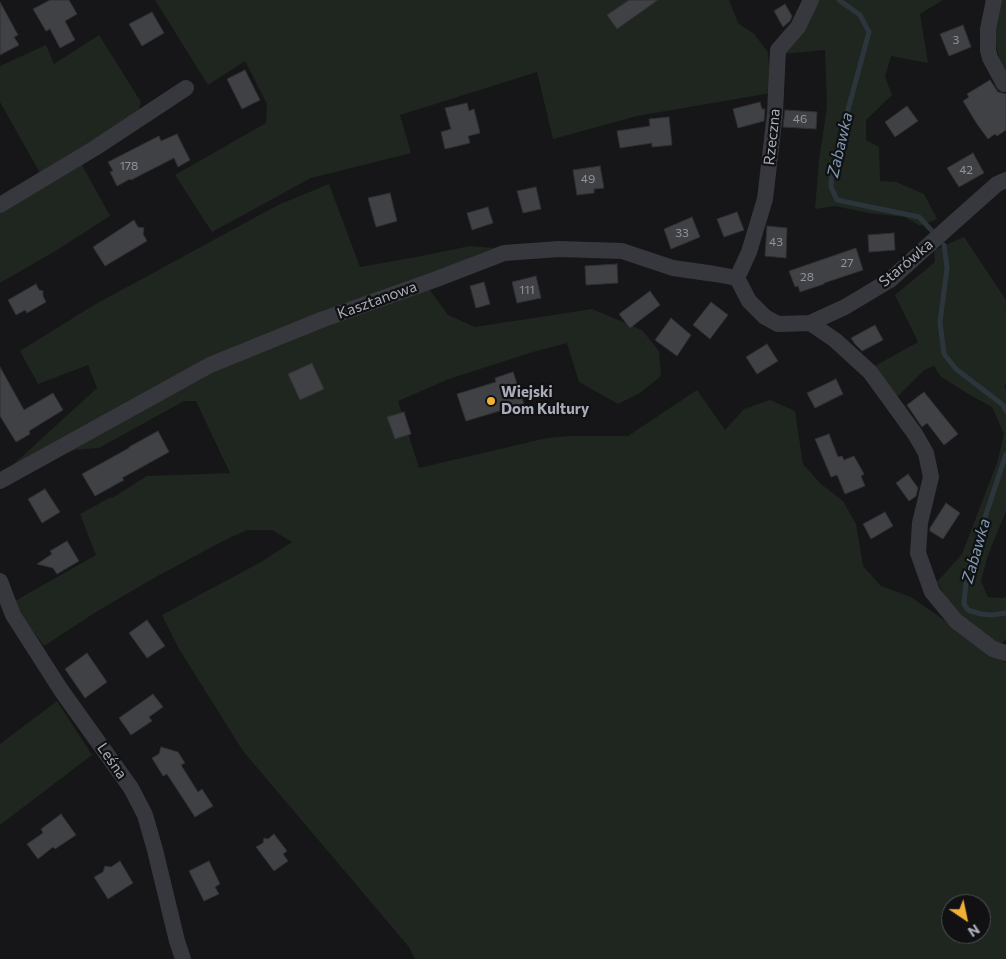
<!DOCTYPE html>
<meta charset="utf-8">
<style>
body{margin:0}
#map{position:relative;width:1006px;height:959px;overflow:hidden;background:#161618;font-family:Commissioner,sans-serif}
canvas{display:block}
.north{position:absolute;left:941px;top:894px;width:50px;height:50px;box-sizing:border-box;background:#111113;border:1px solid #4d4f55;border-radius:50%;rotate:146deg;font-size:14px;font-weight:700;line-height:20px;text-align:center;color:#a8adb8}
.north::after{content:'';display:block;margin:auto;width:18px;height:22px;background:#f2b134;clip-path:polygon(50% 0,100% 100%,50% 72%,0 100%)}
</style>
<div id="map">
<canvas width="1006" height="959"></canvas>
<div class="north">N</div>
</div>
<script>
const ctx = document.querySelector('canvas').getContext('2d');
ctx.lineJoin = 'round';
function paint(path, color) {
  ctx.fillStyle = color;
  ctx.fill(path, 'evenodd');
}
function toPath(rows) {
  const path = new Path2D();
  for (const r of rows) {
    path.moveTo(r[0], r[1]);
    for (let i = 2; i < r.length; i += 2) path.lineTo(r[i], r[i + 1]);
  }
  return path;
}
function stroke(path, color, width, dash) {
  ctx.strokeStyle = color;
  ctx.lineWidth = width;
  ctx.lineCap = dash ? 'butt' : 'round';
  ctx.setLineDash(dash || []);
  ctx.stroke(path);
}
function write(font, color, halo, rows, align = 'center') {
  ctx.font = font + ' Commissioner,sans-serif';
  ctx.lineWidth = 4.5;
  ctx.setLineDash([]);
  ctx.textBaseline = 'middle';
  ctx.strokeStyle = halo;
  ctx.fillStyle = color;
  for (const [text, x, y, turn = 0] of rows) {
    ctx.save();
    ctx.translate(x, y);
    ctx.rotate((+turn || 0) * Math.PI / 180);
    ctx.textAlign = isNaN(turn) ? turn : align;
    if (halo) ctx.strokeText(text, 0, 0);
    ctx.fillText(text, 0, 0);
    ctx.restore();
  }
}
const green = toPath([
 [155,0,729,0,738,23,754,34,768,52,771,93,637,116,553,139,537,72,400,115,411,153,311,178,212,232,175,175,266,123,267,104,245,61,208,85],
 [817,0,943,0,920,14,928,63,891,56,885,77,892,95,866,120,866,140,879,147,880,181,896,182,924,194,937,219,920,226,905,217,868,213,835,206,815,209,819,160,827,107,825,50,782,54],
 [985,0,1006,0,1006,70,1000,61],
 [99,35,141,102,138,112,40,173,0,102,0,66,46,45,54,64],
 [82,165,110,216,57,250,0,283,0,213],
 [329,184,360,267,416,257,470,246,493,248,439,270,427,286,448,315,475,327,592,309,642,330,659,351,661,376,640,393,618,404,579,382,567,343,533,352,449,379,398,401,419,468,547,438,570,436,628,436,697,390,725,430,744,409,770,400,795,411,803,464,821,484,843,501,856,524,863,566,881,586,911,597,1006,663,1006,959,415,959,409,947,243,751,179,649,162,615,261,562,292,542,272,530,247,530,225,540,154,578,96,612,44,646,24,619,15,601,96,555,80,514,111,497,112,498,147,476,230,473,196,401,184,401,99,448,74,450,28,471,4,473,97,388,88,365,38,384,20,351,94,305,278,205],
 [951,904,981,904,981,934,951,934],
 [964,237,1006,300,1006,306,1005,307,1006,309,1006,385,1004,386,1006,389,1006,511,988,555,981,581,988,597,1001,598,1006,597,1006,639,1001,644,975,630,951,607,937,582,962,554,997,463,1004,434,992,407,970,395,940,376,934,366,924,370,896,398,873,367,918,342,895,295,935,262,934,250],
 [57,701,92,755,0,825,0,744]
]);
const stream = toPath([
 [839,0,860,15,869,32,832,169,831,187,837,200,919,217,933,232],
 [944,245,947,268,940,322,944,354,956,369,1003,405,1006,411],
 [1006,454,967,572,964,604,968,610,981,614,992,615,1006,613]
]);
const building = toPath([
 [50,0,69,0,77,14,65,21,75,40,60,48,50,29,46,31,33,9,50,0],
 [629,0,658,0,617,29,607,15,629,0],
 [0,2,18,35,14,37,19,45,0,55,0,2],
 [785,4,792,16,790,21,783,27,774,11,785,4],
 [152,12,164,33,142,46,129,24,152,12],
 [963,25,971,47,949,56,940,34,963,25],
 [245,70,260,100,242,109,227,79,245,70],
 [990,80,998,92,1006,94,1006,130,997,136,995,134,988,139,977,124,963,101,969,97,967,94,990,80],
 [760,102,762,109,765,109,764,121,738,128,733,109,760,102],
 [467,103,469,111,474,109,480,133,468,136,470,143,445,149,441,132,451,129,445,108,467,103],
 [907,106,918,121,895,137,885,122,907,106],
 [785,110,817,112,816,129,783,127,785,110],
 [669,117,672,145,652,147,652,143,620,148,617,131,650,126,649,119,669,117],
 [177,134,190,160,178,167,174,158,131,180,130,179,117,186,110,172,113,171,108,162,159,136,161,141,177,134],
 [973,153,984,173,959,187,947,168,973,153],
 [600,166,604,188,594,189,594,193,577,195,573,170,600,166],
 [536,187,541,209,523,213,517,191,536,187],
 [390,193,397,221,376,227,368,198,390,193],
 [488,207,493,223,472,230,467,213,488,207],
 [737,212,744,230,724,237,717,219,737,212],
 [692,217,700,237,671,249,664,229,692,217],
 [134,220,138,227,144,228,143,234,147,241,105,266,93,247,134,220],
 [767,226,787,228,786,258,765,256,767,226],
 [894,233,895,250,869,252,868,235,894,233],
 [856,248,863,270,824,283,824,284,800,292,798,286,795,287,789,271,856,248],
 [617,264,618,283,586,285,585,266,617,264],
 [536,276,541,298,517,303,512,282,536,276],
 [484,282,490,304,476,308,470,286,484,282],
 [36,284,39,290,43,291,43,296,46,302,27,313,25,310,16,315,8,300,36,284],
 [650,291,660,305,630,328,619,314,650,291],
 [711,302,728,315,710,339,693,325,711,302],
 [671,318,691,335,677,356,655,340,671,318],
 [875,325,883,340,862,351,855,344,851,338,875,325],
 [767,344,778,361,757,374,746,357,767,344],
 [312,363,324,389,300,400,288,374,312,363],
 [0,367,24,410,53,393,63,410,29,431,30,434,16,442,0,416,0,367],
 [513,372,525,407,507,413,506,409,466,421,457,394,496,382,495,378,513,372],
 [836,379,843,394,815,408,807,393,836,379],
 [924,392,958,434,944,445,927,423,922,427,907,405,924,392],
 [404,412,411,434,395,439,387,417,404,412],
 [158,431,169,452,122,478,124,480,95,496,82,474,129,448,129,447,158,431],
 [829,434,838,457,842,456,844,460,854,456,864,474,861,476,865,486,845,494,837,475,831,477,815,439,829,434],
 [908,474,918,488,916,496,909,501,896,483,908,474],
 [45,489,60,512,42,523,28,499,45,489],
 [946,503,960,513,943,539,930,531,930,528,946,503],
 [885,512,893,526,871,539,863,524,885,512],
 [67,541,79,561,57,574,53,568,37,564,52,554,50,551,67,541],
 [147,620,165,646,147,658,129,633,147,620],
 [87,653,107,682,85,698,65,669,87,653],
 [153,694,163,707,149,717,152,721,131,735,119,718,153,694],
 [161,747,178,752,185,763,181,765,198,792,202,789,213,806,195,817,167,774,163,776,152,758,159,754,161,747],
 [61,814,76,835,55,849,53,847,38,859,27,844,43,833,41,829,61,814],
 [274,834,287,851,283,854,288,861,274,871,256,847,263,843,264,838,268,839,274,834],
 [120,861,133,883,108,899,94,877,103,872,105,866,111,867,120,861],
 [209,861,220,884,215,887,219,894,204,901,189,871,209,861]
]);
const minor = toPath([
 [994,0,988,29,988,50,990,58,1004,84],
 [0,205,95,148,186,88],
 [737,278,749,252,765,199,775,113,778,50,798,27,811,0],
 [810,323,835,340,870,372,915,434,926,453,931,477,920,523,918,553,932,592,956,621,993,649,1006,653],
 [0,481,210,365,321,320,434,280,504,253,559,249,622,251,673,268,715,274,737,278,749,301,765,317,778,324,810,323,845,307,890,280,952,224,997,184,1006,180],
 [0,581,13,615,61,690,131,788,145,815,155,850,177,941,183,959]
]);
const markers = [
 [491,401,5,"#f2b134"]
];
const numberNames = [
 ["3",956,40],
 ["46",800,119],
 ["178",129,166],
 ["42",966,170],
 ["49",588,179],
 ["33",682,233],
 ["43",776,242],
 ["27",847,263],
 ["28",807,277],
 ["111",527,290]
];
const streetNames = [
 ["Rzeczna",772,137,-84],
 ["Starówka",906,263,-40],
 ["Kasztanowa",377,300,-20],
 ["Leśna",112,761,55]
];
const poiNames = [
 ["Wiejski",501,392],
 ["Dom Kultury",501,409]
];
const waterNames = [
 ["Zabawka",840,145,-77],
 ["Zabawka",976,551,-74]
];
paint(green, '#1e261f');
stroke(stream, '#2c353c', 5);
paint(building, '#404145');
stroke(building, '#303034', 1);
stroke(minor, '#37383d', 16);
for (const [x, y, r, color] of markers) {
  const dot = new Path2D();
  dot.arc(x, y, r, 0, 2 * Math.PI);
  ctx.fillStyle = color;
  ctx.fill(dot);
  stroke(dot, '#111113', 2);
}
write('12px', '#8e929b', null, numberNames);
write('15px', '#a8adb8', '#111113', streetNames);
write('bold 15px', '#a8adb8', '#111113', poiNames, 'left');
write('italic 16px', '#7f9bb3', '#111113', waterNames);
</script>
